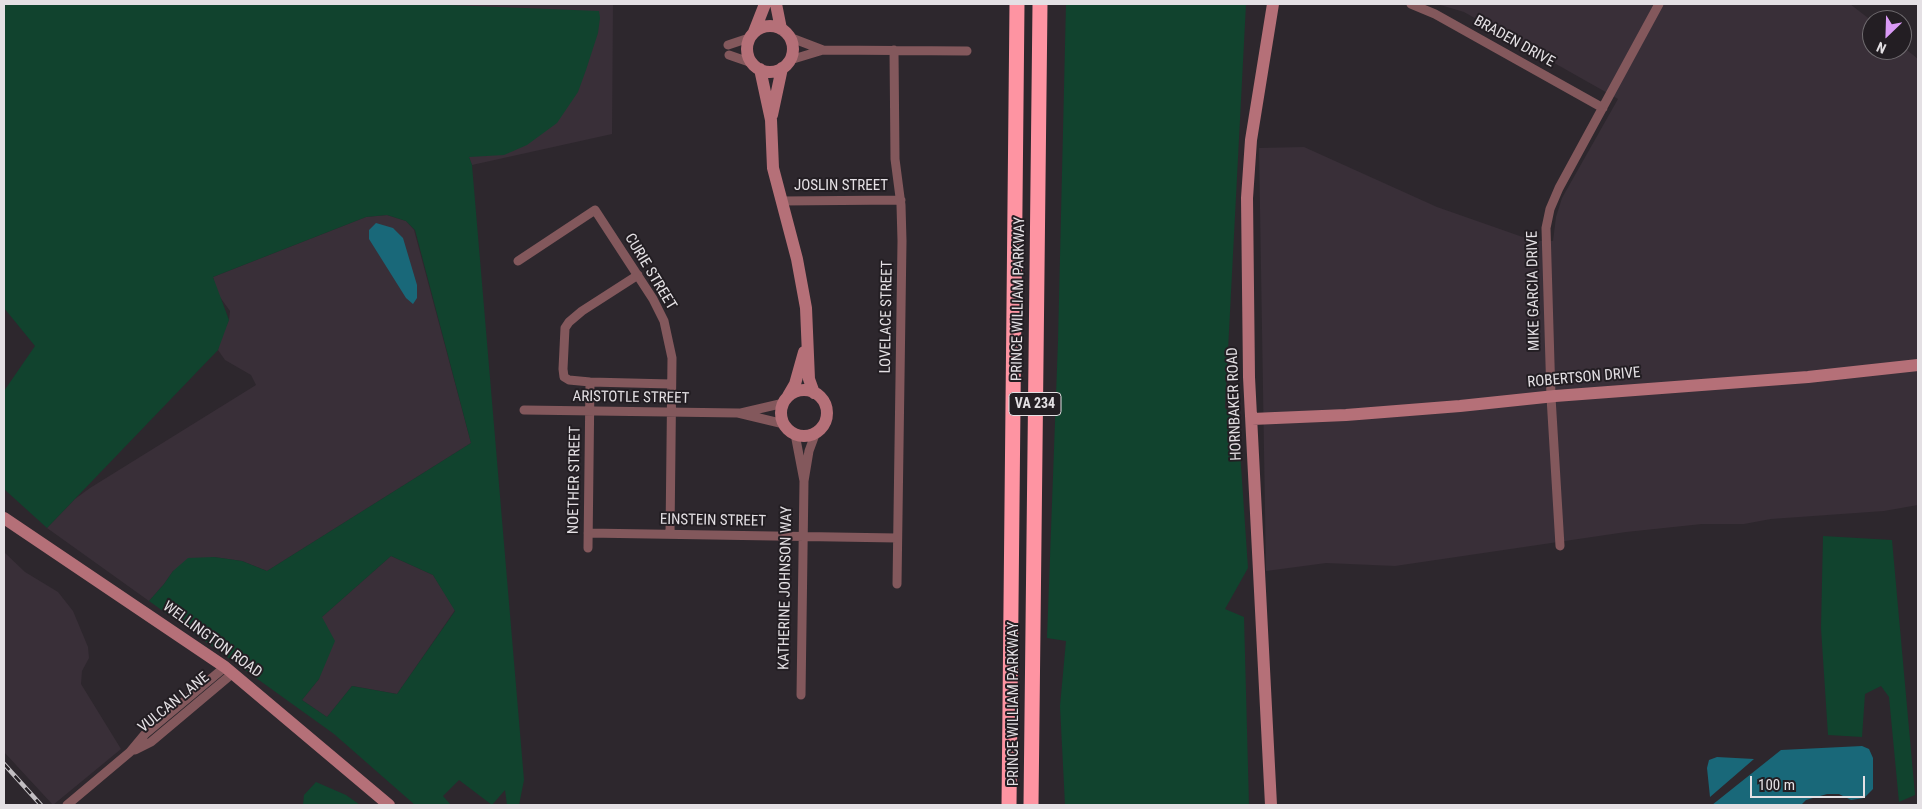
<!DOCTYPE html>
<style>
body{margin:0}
#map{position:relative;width:1922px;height:809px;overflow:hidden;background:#2d272d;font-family:"Roboto Condensed",sans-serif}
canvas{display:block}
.frame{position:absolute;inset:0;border:5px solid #e4e0e4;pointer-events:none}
.north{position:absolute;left:1862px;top:10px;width:50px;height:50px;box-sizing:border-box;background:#231e23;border:1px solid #706c70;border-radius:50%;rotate:204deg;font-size:14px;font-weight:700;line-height:20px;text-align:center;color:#e4e0e4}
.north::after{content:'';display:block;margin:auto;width:18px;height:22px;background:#da9af6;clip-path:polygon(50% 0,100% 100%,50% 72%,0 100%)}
.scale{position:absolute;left:1750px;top:776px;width:115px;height:22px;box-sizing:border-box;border:2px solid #e4e0e4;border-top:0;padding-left:6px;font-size:15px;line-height:18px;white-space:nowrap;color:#e4e0e4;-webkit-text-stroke:4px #231e23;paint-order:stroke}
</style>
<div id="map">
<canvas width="1922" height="809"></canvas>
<div class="frame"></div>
<div class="north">N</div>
<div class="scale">100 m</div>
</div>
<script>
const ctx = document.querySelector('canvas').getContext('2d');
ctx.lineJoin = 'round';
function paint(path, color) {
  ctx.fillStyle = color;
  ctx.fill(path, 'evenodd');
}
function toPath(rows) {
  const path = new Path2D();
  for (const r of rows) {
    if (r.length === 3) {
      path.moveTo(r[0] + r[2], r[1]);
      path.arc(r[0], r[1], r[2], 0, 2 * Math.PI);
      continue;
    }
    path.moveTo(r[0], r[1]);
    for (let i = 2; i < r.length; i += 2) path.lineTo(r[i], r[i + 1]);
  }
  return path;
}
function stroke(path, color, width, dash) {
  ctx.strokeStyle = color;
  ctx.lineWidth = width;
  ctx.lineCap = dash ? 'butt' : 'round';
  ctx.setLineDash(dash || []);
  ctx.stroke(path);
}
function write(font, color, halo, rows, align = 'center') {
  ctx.font = font + ' "Roboto Condensed",sans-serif';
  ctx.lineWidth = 4;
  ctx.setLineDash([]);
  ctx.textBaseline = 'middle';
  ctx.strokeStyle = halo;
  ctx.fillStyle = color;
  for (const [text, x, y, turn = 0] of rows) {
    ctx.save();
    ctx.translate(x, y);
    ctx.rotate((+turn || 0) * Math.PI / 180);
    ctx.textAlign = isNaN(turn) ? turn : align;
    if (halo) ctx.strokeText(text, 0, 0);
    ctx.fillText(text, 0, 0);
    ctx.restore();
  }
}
const built = toPath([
 [423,4,613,4,612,134,472,165,455,119],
 [1437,4,1850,4,1872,21,1872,50,1902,50,1902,46,1918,59,1918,505,1884,511,1771,519,1744,524,1702,524,1626,532,1395,566,1326,563,1266,571,1259,148,1304,147,1437,207,1534,241,1553,241,1556,217,1562,198,1618,99,1464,12],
 [387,215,406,221,414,230,471,443,267,571,242,561,214,557,173,571,164,584,149,601,47,528,75,499,90,488,256,385,251,375,225,360,218,350,220,338,229,320,230,311,217,293,213,277,366,217],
 [4,552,25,572,58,592,73,611,88,647,89,658,82,671,81,684,121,749,53,805,4,752],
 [391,556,433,575,455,610,397,694,352,686,327,717,302,700,319,679,322,617]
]);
const green = toPath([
 [4,4,423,4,599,11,600,18,598,33,586,70,578,92,557,123,527,145,504,155,469,157,472,165,524,780,519,805,507,805,505,790,492,805,459,780,443,796,450,804,448,805,415,805,334,734,149,601,164,584,173,571,188,558,214,557,242,561,267,571,471,443,415,230,406,221,387,215,366,217,213,277,229,320,218,350,47,528,4,489,4,391,35,346,4,308],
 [391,556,433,575,455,611,397,694,352,686,327,717,302,700,319,679,335,641,322,617],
 [1066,4,1246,4,1225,408,1238,422,1248,568,1225,609,1244,617,1249,805,1065,805,1060,706,1066,641,1047,638,1058,341],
 [1823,536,1892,540,1915,795,1899,802,1889,697,1881,686,1865,694,1862,737,1828,735,1821,628],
 [316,782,346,795,360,805,303,805,304,795]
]);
const water = toPath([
 [376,223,393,228,403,238,417,285,417,298,413,304,406,298,369,239,369,230],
 [1862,746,1869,749,1873,758,1873,789,1864,798,1851,800,1839,794,1827,794,1806,800,1801,805,1712,805,1781,750],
 [1717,757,1754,759,1710,797,1707,768,1709,760]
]);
const street = toPath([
 [1411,4,1435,14,1603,108],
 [789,37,823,50],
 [728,45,749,38],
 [894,50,895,159,901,205,902,241,897,584],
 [729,55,752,63],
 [790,60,823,50,967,51],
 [782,201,901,200],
 [518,261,595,210,653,299,664,321,672,358,670,534],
 [638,275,582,311,569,322,565,328,563,369,564,377,569,380,590,382,671,384],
 [524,410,738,413,784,424],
 [741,413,784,403],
 [795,434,804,481],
 [588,533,897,538],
 [1560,546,1551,397,1546,228,1550,209,1559,188,1659,4],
 [588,548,590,382],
 [801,695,804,481,809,451,816,432],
 [135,750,151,742,233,673],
 [67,805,130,752,145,734,225,667]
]);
const secondary = toPath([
 [776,4,781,29],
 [770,49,23],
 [754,32,765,4],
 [760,69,771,120,773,168,797,259,806,308,809,379,814,393],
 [772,115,782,68],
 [804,413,23],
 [788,396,795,384,804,352],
 [1252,419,1346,415,1460,406,1555,396,1808,377,1918,365],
 [4,518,225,667,389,805],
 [1271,805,1249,377,1247,198,1251,140,1273,4]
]);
const highway = toPath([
 [1009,805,1017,4],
 [1031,805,1040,4]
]);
const rail = toPath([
 [4,764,41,805]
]);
const shields = [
 [1035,404,52]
];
const shieldNames = [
 ["VA 234",1035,404]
];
const streetNames = [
 ["BRADEN DRIVE",1514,42,29],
 ["JOSLIN STREET",841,186],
 ["CURIE STREET",650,272,59],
 ["MIKE GARCIA DRIVE",1534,291,-91],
 ["PRINCE WILLIAM PARKWAY",1019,299,-89],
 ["LOVELACE STREET",887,317,-89],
 ["ROBERTSON DRIVE",1584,378,-5],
 ["ARISTOTLE STREET",631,398,1],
 ["HORNBAKER ROAD",1235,404,-92],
 ["NOETHER STREET",575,480,-89],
 ["EINSTEIN STREET",713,521,1],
 ["KATHERINE JOHNSON WAY",786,588,-89],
 ["WELLINGTON ROAD",212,640,36],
 ["VULCAN LANE",174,703,-39],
 ["PRINCE WILLIAM PARKWAY",1014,704,-90]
];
paint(built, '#392f38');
paint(green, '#11432e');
paint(water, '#196879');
stroke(street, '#83585c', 9);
stroke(secondary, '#b57078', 12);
stroke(highway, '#fe94a2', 15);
stroke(rail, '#c2bec2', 4.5);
stroke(rail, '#231e23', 2.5, [8]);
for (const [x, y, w] of shields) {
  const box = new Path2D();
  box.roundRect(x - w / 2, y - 11.5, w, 23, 4);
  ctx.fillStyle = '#231e23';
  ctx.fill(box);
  stroke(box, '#e4e0e4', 1);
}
write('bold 14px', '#e4e0e4', null, shieldNames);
write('15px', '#e4e0e4', '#231e23', streetNames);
</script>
